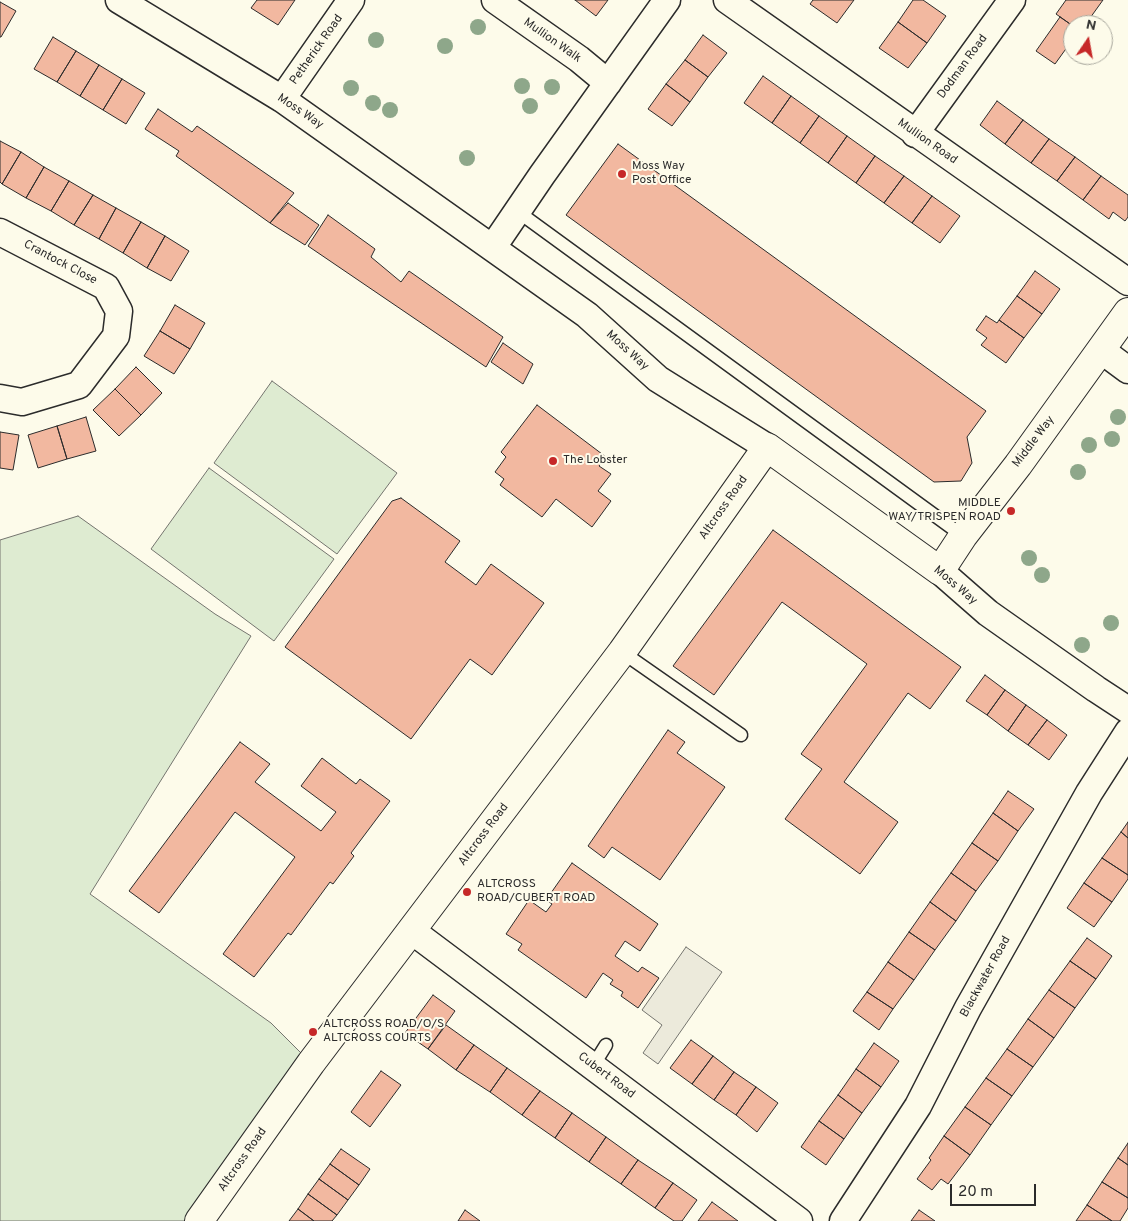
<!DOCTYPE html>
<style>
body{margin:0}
#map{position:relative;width:1128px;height:1221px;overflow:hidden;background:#fdfbea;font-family:Overpass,sans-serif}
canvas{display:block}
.north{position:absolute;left:1063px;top:15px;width:50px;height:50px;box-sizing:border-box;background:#fdfbea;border:1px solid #a9a89e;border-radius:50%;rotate:12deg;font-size:14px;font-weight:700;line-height:20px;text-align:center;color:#2b2b2b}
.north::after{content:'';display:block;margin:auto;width:18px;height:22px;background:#c62828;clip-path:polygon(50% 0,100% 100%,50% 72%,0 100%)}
.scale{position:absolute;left:950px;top:1184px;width:86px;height:22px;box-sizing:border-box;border:2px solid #2b2b2b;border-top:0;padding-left:6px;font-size:15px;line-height:18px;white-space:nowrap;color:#2b2b2b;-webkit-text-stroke:4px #fdfbea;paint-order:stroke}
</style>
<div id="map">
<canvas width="1128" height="1221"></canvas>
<div class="north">N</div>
<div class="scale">20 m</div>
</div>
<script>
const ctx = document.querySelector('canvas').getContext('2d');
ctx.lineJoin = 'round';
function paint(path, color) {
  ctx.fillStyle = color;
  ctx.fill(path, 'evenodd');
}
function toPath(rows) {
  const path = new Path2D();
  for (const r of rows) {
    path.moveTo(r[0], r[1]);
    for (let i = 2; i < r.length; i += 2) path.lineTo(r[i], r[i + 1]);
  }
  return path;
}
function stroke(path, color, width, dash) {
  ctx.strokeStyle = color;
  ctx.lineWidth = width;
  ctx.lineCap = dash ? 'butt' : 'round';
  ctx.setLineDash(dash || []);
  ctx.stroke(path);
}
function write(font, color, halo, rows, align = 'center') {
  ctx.font = font + ' Overpass,sans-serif';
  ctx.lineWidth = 4;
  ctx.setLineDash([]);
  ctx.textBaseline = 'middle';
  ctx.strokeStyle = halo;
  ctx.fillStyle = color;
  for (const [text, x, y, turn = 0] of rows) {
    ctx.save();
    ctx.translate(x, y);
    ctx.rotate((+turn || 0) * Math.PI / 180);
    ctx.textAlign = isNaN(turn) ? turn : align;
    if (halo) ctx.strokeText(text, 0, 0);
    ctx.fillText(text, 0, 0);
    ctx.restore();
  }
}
const green = toPath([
 [272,381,397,473,337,554,214,463,272,381],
 [209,468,334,559,274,641,151,549,209,468],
 [78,516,215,614,251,636,90,894,271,1023,311,1063,199,1221,0,1221,0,540,78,516]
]);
const parking = toPath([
 [686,947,722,972,658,1064,643,1053,662,1025,642,1010,686,947]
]);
const building = toPath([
 [257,0,295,0,278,25,251,8,257,0],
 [575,0,608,0,596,16,575,0],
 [813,0,854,0,837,23,810,4,813,0],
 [913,0,923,0,946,16,927,43,898,22,913,0],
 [1066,0,1103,0,1085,25,1073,26,1056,14,1066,0],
 [0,2,16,11,1,37,0,37,0,2],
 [1060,17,1073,26,1073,39,1055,64,1036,51,1060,17],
 [898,22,927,43,908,68,879,48,898,22],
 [703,35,727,53,708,77,685,60,703,35],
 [53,37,76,51,57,82,34,69,53,37],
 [76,51,99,65,80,96,57,82,76,51],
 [685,60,708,77,690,102,666,84,685,60],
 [99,65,122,79,103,110,80,96,99,65],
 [763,76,791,96,772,123,744,103,763,76],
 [122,79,145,93,126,124,103,110,122,79],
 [666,84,690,102,672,126,648,109,666,84],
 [791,96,819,116,800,143,772,123,791,96],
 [997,101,1023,120,1005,144,980,125,997,101],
 [158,109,192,132,197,126,294,193,270,223,176,156,179,151,145,129,158,109],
 [819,116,847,136,828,163,800,143,819,116],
 [1023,120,1049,139,1031,163,1005,144,1023,120],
 [847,136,875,156,856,183,828,163,847,136],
 [1049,139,1075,157,1057,181,1031,163,1049,139],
 [0,141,21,152,2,184,0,182,0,141],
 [618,144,986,411,967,437,972,463,961,481,934,482,566,215,618,144],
 [21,152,44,167,26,198,2,184,21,152],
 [875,156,904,176,884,203,856,183,875,156],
 [1075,157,1101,176,1083,200,1057,181,1075,157],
 [44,167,69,181,51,211,26,198,44,167],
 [904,176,932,196,912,223,884,203,904,176],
 [1101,176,1128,195,1128,217,1125,221,1113,212,1109,219,1083,200,1101,176],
 [69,181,93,195,74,225,51,211,69,181],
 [93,195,116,208,99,239,74,225,93,195],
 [932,196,960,216,940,243,912,223,932,196],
 [288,203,319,225,305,245,270,223,288,203],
 [116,208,141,222,123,253,99,239,116,208],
 [328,215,375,249,371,257,401,282,409,271,503,337,486,367,308,246,328,215],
 [141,222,165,236,147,268,123,253,141,222],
 [165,236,189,251,171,281,147,268,165,236],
 [1035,271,1060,289,1042,314,1017,296,1035,271],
 [1017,296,1042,314,1024,338,999,320,1017,296],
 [175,305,205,323,190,349,160,331,175,305],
 [986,316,997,323,999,320,1024,338,1006,363,981,345,987,338,976,330,986,316],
 [160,331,190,349,174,374,144,356,160,331],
 [503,343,533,364,523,384,491,362,503,343],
 [136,367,162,393,141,415,115,389,136,367],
 [115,389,141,415,119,436,93,410,115,389],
 [537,405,606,457,599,466,611,474,598,491,611,501,592,527,556,499,542,517,500,485,504,479,495,472,506,457,501,452,537,405],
 [86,417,96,451,67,459,57,426,86,417],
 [57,426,67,459,38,468,28,435,57,426],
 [0,432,19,435,13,470,0,468,0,432],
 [401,498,460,541,445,562,476,585,491,564,544,603,492,675,470,659,411,739,285,647,392,501,401,498],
 [773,530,961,667,930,709,908,693,844,782,898,822,860,874,785,819,822,769,801,754,867,664,782,602,714,695,673,666,773,530],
 [985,675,1005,690,987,715,966,701,985,675],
 [1005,690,1026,705,1008,731,987,715,1005,690],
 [1026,705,1047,720,1028,745,1008,731,1026,705],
 [1047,720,1067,735,1049,760,1028,745,1047,720],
 [668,730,685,742,677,753,725,787,660,880,612,847,604,858,588,846,668,730],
 [240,742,270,764,255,782,321,831,336,812,301,786,322,758,356,784,360,779,390,801,351,853,354,856,333,884,330,882,291,935,288,933,254,977,223,954,295,857,235,812,159,913,129,891,240,742],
 [1008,791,1034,809,1018,831,993,813,1008,791],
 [993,813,1018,831,998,861,972,843,993,813],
 [1128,822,1128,838,1121,832,1128,822],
 [1121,832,1128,838,1128,875,1102,858,1121,832],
 [972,843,998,861,976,891,951,873,972,843],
 [1102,858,1128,875,1128,879,1112,902,1084,883,1102,858],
 [572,863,658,924,640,951,625,941,615,956,638,972,642,967,659,978,638,1008,621,996,623,992,610,984,613,980,603,973,586,998,518,950,522,944,506,934,529,900,546,912,552,904,546,900,572,863],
 [951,873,976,891,956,921,930,902,951,873],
 [1084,883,1112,902,1094,927,1067,908,1084,883],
 [930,902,956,921,935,950,909,932,930,902],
 [909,932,935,950,914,980,888,962,909,932],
 [1087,938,1112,956,1096,979,1070,961,1087,938],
 [1070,961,1096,979,1075,1008,1049,990,1070,961],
 [888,962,914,980,893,1009,867,992,888,962],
 [1049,990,1075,1008,1054,1038,1028,1019,1049,990],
 [867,992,893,1009,879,1030,853,1011,867,992],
 [433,995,455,1011,428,1049,405,1033,433,995],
 [1028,1019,1054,1038,1033,1067,1007,1049,1028,1019],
 [446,1025,474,1045,456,1070,428,1049,446,1025],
 [691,1040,713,1056,692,1084,670,1068,691,1040],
 [874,1043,899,1061,881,1087,856,1069,874,1043],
 [474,1045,507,1068,490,1092,456,1070,474,1045],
 [1007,1049,1033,1067,1012,1096,986,1078,1007,1049],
 [713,1056,734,1072,714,1100,692,1084,713,1056],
 [507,1068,540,1091,522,1115,490,1092,507,1068],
 [856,1069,881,1087,862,1113,838,1095,856,1069],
 [381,1071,401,1085,370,1127,351,1112,381,1071],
 [734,1072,756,1087,736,1115,714,1100,734,1072],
 [986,1078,1012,1096,991,1125,965,1107,986,1078],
 [756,1087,778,1103,757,1132,736,1115,756,1087],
 [540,1091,572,1113,555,1138,522,1115,540,1091],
 [838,1095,862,1113,844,1139,819,1121,838,1095],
 [965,1107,991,1125,970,1155,944,1136,965,1107],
 [572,1113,606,1137,589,1162,555,1138,572,1113],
 [819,1121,844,1139,826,1165,801,1147,819,1121],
 [944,1136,970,1155,948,1184,941,1179,932,1190,917,1179,931,1160,929,1158,944,1136],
 [606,1137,638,1160,621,1184,589,1162,606,1137],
 [1128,1143,1128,1165,1118,1158,1128,1143],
 [341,1149,370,1169,359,1185,330,1164,341,1149],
 [1118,1158,1128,1165,1128,1198,1102,1182,1118,1158],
 [638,1160,673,1183,655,1208,621,1184,638,1160],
 [330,1164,359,1185,348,1200,319,1179,330,1164],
 [319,1179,348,1200,337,1215,308,1194,319,1179],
 [1102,1182,1128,1198,1128,1208,1120,1221,1112,1221,1087,1205,1102,1182],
 [673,1183,697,1200,682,1221,674,1221,655,1208,673,1183],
 [308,1194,337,1215,332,1221,314,1221,298,1209,308,1194],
 [712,1202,738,1221,698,1221,712,1202],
 [1087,1205,1112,1221,1076,1221,1087,1205],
 [298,1209,314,1221,289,1221,298,1209],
 [465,1210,480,1221,458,1221,465,1210],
 [919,1210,935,1221,911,1221,919,1210]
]);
const service = toPath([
 [517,211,963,536],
 [622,652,741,735],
 [593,1066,606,1045]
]);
const minor = toPath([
 [119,0,282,99,587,315,658,379,767,447],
 [495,0,579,59,608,83],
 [727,0,1128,282],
 [282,99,351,0],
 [915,134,1012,0],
 [0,232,106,287,119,311,116,336,79,385,22,402,0,398],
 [493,247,542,175,667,0],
 [1101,350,1128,370],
 [940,571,988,613,1096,689,1128,710],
 [412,931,799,1221],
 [843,1221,918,1106,968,1008,1089,793,1128,732]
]);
const tertiary = toPath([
 [199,1221,311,1063,622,652,767,447,940,571,963,536,1018,465,1128,312]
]);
const trees = [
 [478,27],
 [376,40],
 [445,46],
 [522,86],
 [552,87],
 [351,88],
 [373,103],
 [530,106],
 [390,110],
 [467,158],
 [1118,417],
 [1112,439],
 [1089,445],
 [1078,472],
 [1029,558],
 [1042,575],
 [1111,623],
 [1082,645]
];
const markers = [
 [622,174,5,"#c62828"],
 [553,461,5,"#c62828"],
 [1011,511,5,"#c62828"],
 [467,892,5,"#c62828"],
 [313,1032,5,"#c62828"]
];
const streetNames = [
 ["Mullion Walk",552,41,35],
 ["Petherick Road",317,50,-55],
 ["Dodman Road",963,67,-54],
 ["Moss Way",300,112,34],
 ["Mullion Road",927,142,35],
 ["Crantock Close",60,263,28],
 ["Moss Way",627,351,42],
 ["Middle Way",1034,442,-53],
 ["Altcross Road",724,508,-55],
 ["Moss Way",955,586,40],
 ["Altcross Road",484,835,-53],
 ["Blackwater Road",986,977,-61],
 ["Cubert Road",606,1076,37],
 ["Altcross Road",243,1160,-55]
];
const poiNames = [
 ["Moss Way",632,167],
 ["Post Office",632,181],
 ["The Lobster",563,461],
 ["MIDDLE",1001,504,"right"],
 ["WAY/TRISPEN ROAD",1001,518,"right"],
 ["ALTCROSS",477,885],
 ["ROAD/CUBERT ROAD",477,899],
 ["ALTCROSS ROAD/O/S",323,1025],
 ["ALTCROSS COURTS",323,1039]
];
paint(green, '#deebd1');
stroke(green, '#74746e', 1);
paint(parking, '#eceadb');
stroke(parking, '#74746e', 1);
paint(building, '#f2b8a0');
stroke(building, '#2b2b2b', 1);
stroke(service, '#2b2b2b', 15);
stroke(minor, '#2b2b2b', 29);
stroke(tertiary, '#2b2b2b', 30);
stroke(service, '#fdfbea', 12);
stroke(minor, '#fdfbea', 26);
stroke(tertiary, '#fdfbea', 28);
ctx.fillStyle = '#8ea78a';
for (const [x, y] of trees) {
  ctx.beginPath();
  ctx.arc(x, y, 8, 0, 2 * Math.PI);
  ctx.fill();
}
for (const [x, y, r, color] of markers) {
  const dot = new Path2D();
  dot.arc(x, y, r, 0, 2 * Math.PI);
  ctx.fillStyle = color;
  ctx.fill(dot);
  stroke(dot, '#fdfbea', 2);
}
write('12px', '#2b2b2b', '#fdfbea', streetNames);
write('12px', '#2b2b2b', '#fdfbea', poiNames, 'left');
</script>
